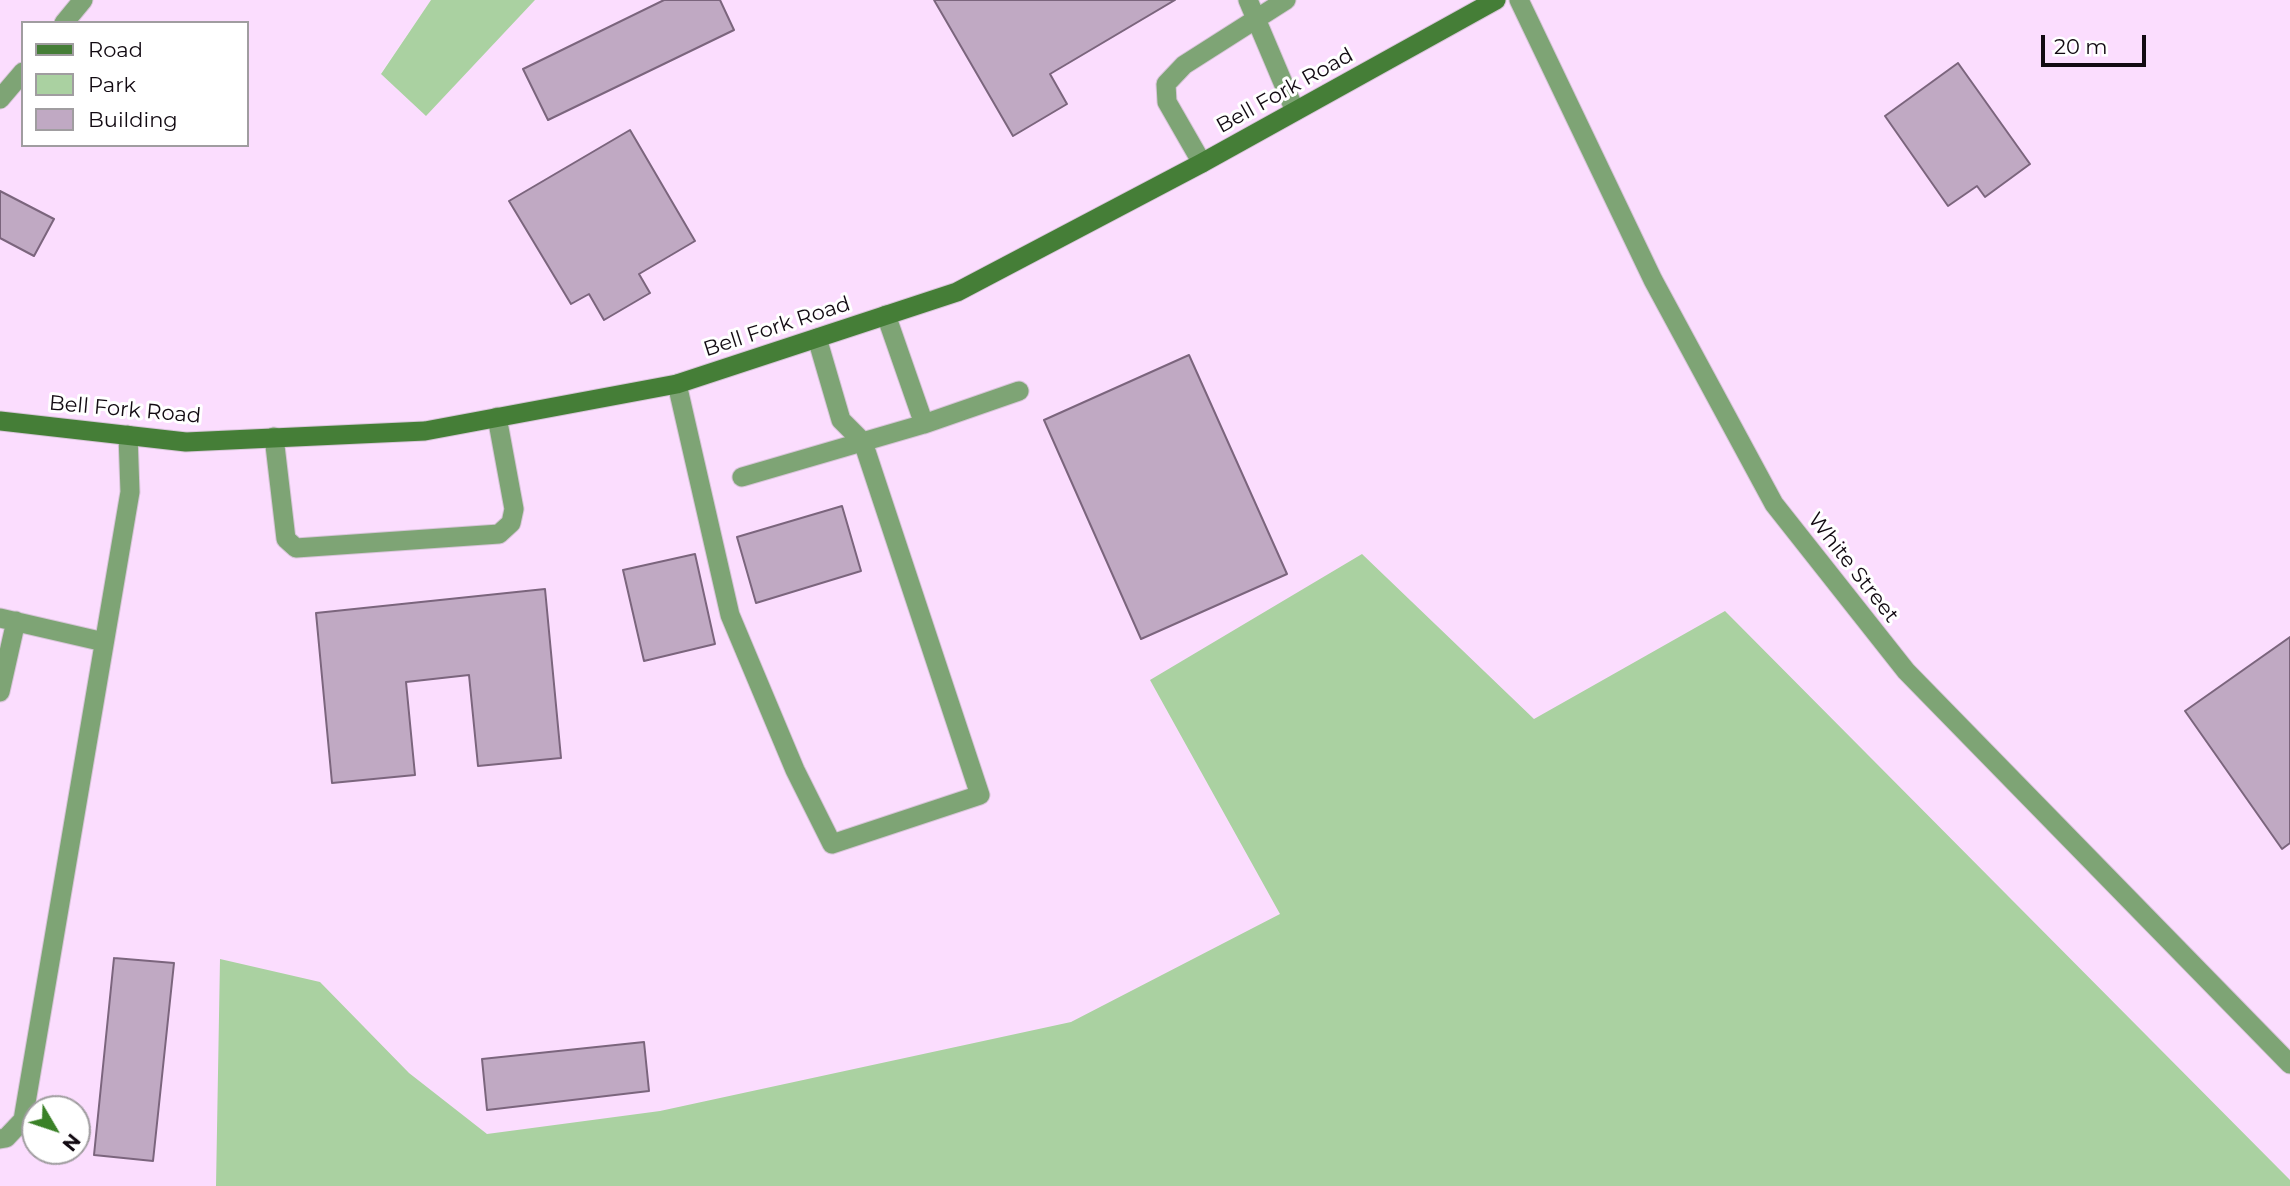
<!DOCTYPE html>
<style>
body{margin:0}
#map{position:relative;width:2290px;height:1186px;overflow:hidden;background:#fce9fe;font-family:Montserrat,sans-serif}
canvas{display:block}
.legend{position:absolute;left:21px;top:21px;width:228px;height:126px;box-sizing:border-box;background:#fff;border:2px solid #a09da0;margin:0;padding:9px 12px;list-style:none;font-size:21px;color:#120a12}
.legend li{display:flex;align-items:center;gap:14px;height:35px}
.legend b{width:35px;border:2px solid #a09da0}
.north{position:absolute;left:21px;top:1095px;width:70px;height:70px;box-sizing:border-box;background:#fff;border:2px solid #a09da0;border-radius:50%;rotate:129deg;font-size:19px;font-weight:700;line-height:28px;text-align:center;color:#120a12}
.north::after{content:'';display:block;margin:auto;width:24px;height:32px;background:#3a8127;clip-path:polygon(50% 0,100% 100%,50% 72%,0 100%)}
.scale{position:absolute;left:2041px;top:35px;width:105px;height:32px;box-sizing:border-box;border:4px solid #120a12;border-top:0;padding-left:9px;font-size:21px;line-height:24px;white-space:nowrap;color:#120a12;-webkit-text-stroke:5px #fff;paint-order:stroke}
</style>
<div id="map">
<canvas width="2290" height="1186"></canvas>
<ul class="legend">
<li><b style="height:9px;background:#457e37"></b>Road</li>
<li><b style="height:19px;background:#aad1a1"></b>Park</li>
<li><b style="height:19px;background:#c0a9c3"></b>Building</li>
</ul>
<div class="north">N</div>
<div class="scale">20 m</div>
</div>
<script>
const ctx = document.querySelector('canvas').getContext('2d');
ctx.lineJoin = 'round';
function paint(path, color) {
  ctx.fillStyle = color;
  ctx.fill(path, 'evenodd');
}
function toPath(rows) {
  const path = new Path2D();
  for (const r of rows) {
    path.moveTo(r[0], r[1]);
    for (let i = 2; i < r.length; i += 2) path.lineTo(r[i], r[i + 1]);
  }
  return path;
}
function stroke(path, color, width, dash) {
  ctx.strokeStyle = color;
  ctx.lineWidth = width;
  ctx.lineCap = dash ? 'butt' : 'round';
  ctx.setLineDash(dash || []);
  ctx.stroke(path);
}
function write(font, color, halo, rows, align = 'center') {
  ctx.font = font + ' Montserrat,sans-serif';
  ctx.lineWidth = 6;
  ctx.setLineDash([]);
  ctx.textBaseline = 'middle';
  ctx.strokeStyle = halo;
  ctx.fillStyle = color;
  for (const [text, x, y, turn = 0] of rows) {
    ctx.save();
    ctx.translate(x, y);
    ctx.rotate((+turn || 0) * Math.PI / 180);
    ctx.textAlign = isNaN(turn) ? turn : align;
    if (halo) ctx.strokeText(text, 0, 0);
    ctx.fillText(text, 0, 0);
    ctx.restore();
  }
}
const built = toPath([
 [0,0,431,0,381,73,426,115,535,0,2290,0,2290,1186,0,1186],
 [23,23,247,23,247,145,23,145],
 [35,1109,77,1109,77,1151,35,1151]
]);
const green = toPath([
 [431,0,535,0,426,116,381,74],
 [1362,554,1534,719,1725,611,2290,1180,2290,1186,216,1186,220,959,320,982,409,1073,487,1134,660,1111,1071,1022,1280,914,1150,680]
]);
const building = toPath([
 [664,0,720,0,734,30,548,120,523,69,664,0],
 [934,0,1175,0,1050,74,1067,104,1013,136,934,0],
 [1958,63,2030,164,1985,197,1977,186,1948,206,1885,116,1958,63],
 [630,130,695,241,639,274,650,293,604,320,589,294,571,304,509,201,630,130],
 [0,191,54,219,34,256,0,238,0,191],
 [1189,355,1287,574,1141,639,1044,420,1189,355],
 [842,506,861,571,756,603,737,537,842,506],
 [695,554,715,644,644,661,623,570,695,554],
 [545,589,561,758,478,766,469,675,406,682,415,775,332,783,316,613,545,589],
 [2290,637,2290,843,2282,849,2185,711,2290,637],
 [114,958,174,963,153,1161,94,1155,114,958],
 [644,1042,649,1091,487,1110,482,1059,644,1042]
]);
const service = toPath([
 [1248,0,1295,111],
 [64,23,83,0],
 [0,99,23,72],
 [1202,163,1167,102,1166,84,1184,65,1286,0],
 [886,315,924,424],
 [677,384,730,615,795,770,832,844,980,795,863,442,841,420,817,338],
 [274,437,286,539,296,548,499,534,511,523,514,509,497,417],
 [742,477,924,424,1019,391],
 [0,618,104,642],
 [0,692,16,621],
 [0,1139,6,1138,23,1120,130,492,128,435]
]);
const tertiary = toPath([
 [1519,0,1653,280,1774,504,1906,671,2290,1064]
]);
const secondary = toPath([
 [0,421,186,442,425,431,677,384,957,292,1202,163,1496,0]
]);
const streetNames = [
 ["Bell Fork Road",1285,91,-29],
 ["Bell Fork Road",777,327,-18],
 ["Bell Fork Road",125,410,5],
 ["White Street",1853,568,52]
];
paint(built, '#fbddfe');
paint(green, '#aad1a1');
paint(building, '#c0a9c3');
stroke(building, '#7b657d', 2);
stroke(service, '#d7c5d8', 21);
stroke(tertiary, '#d7c5d8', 21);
stroke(secondary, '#d7c5d8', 21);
stroke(service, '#7ea475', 19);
stroke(tertiary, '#7ea475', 19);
stroke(secondary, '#457e37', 19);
write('21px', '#120a12', '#fff', streetNames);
</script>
